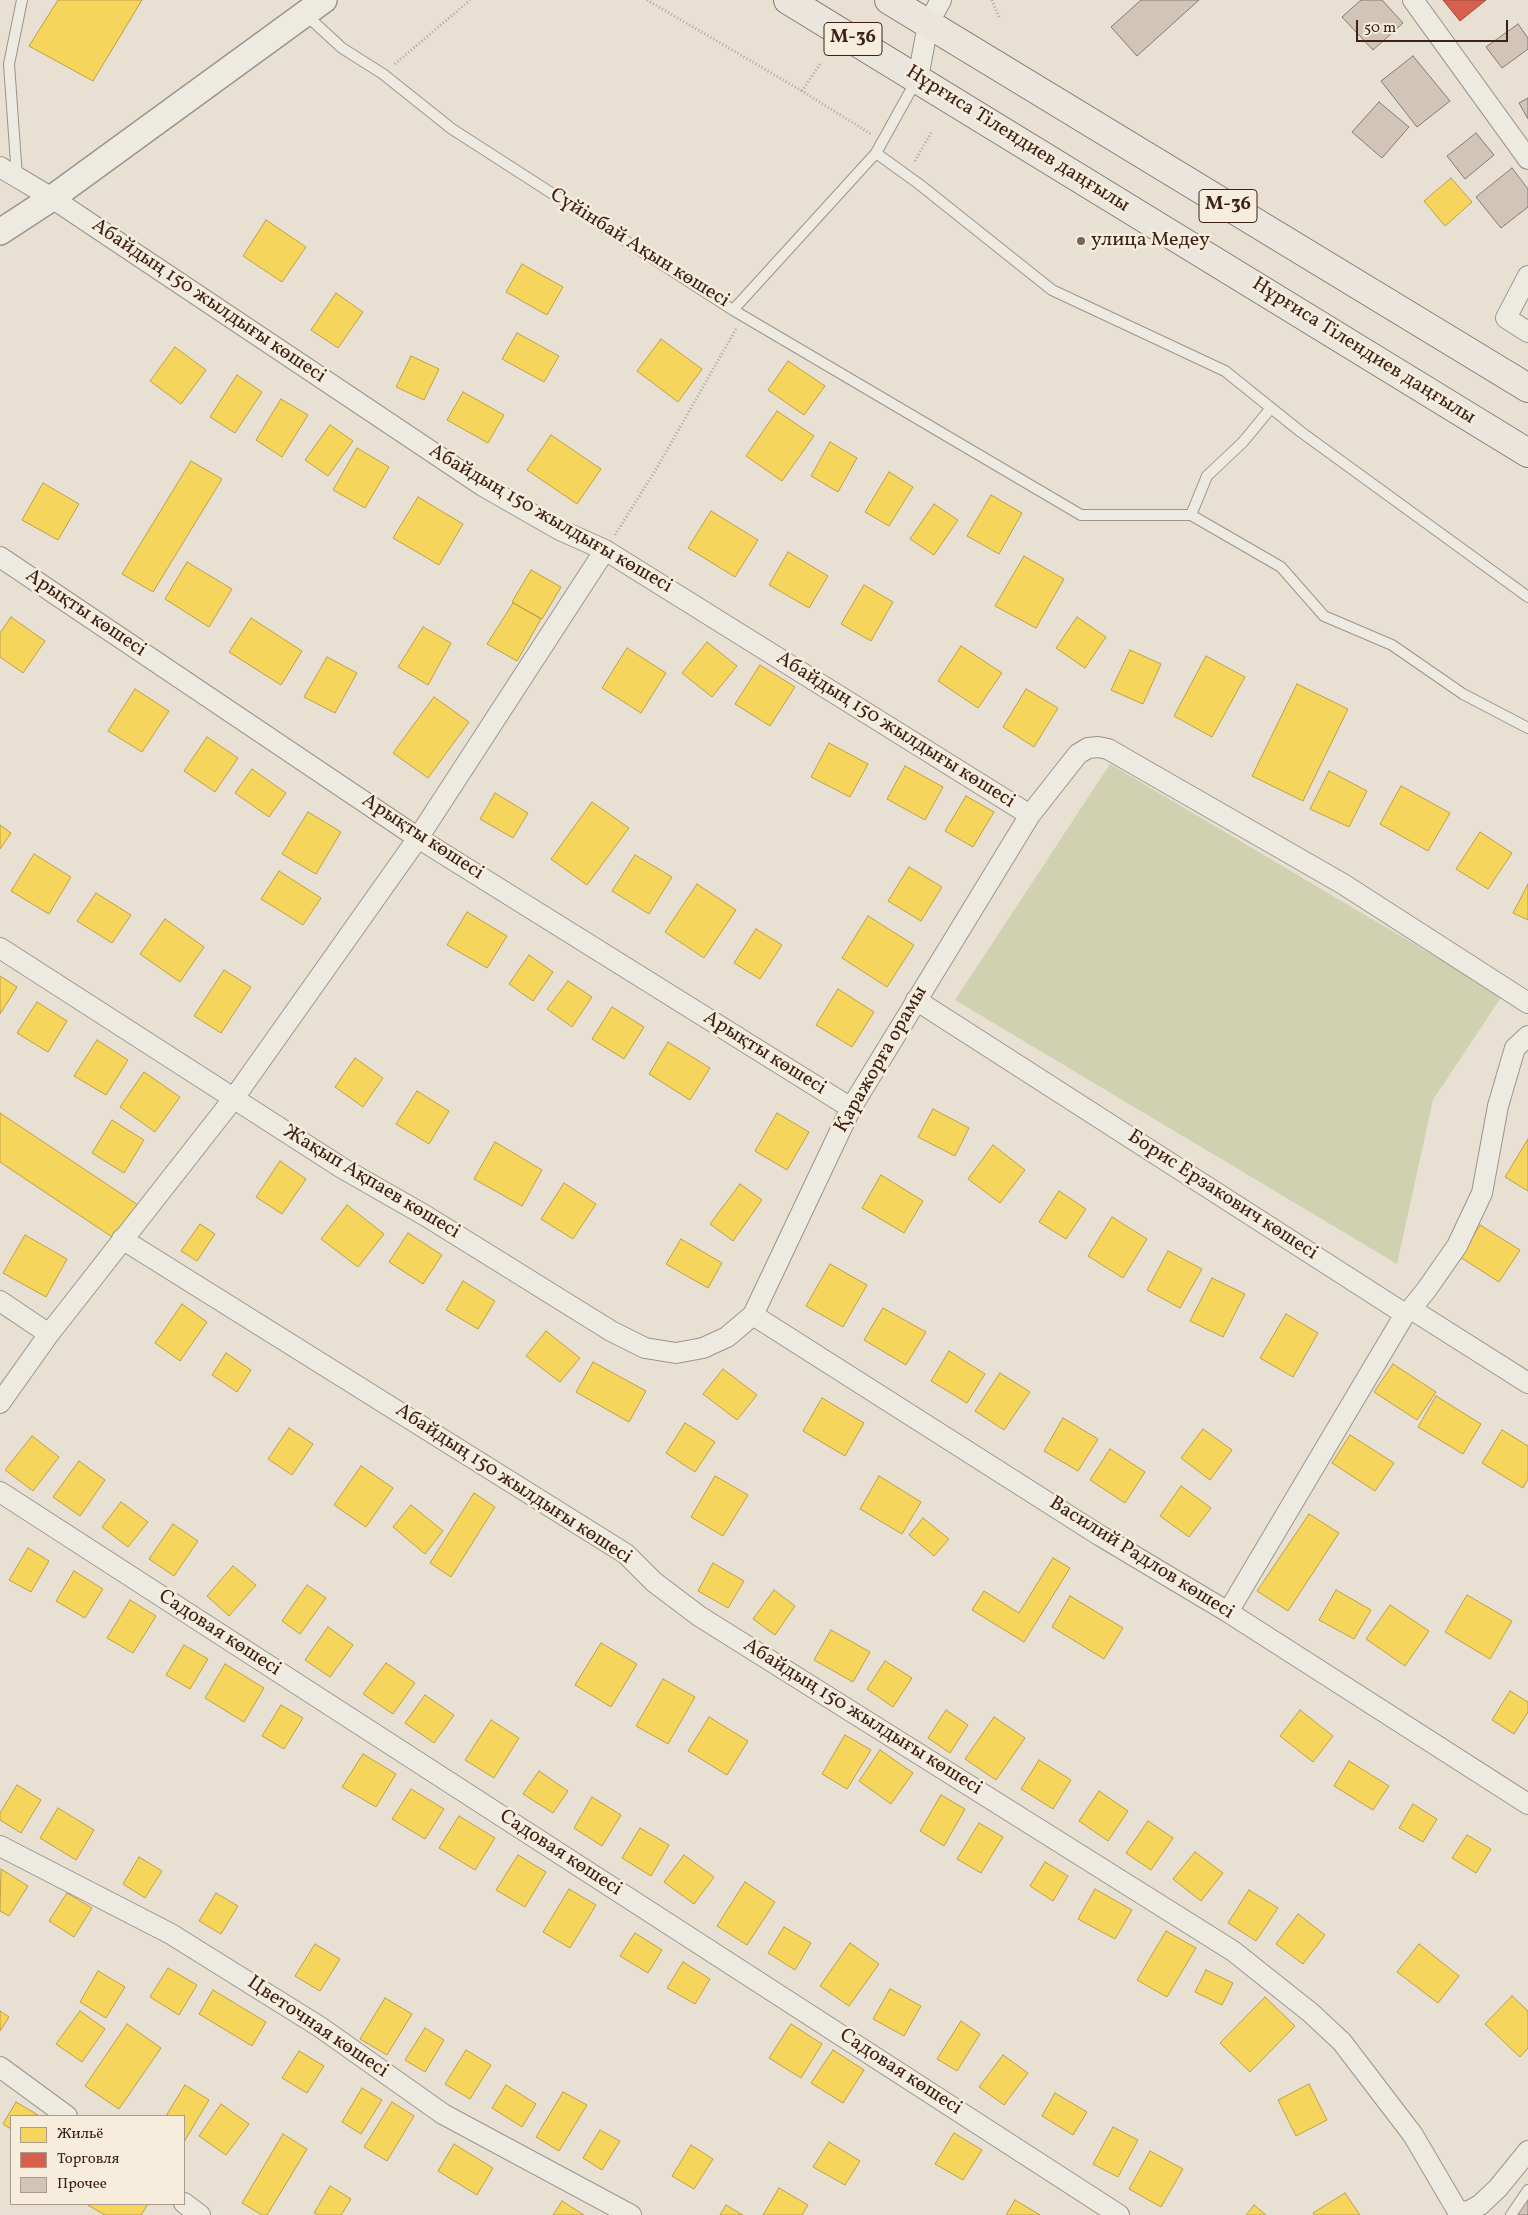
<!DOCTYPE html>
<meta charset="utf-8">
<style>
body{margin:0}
#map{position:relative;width:1528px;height:2215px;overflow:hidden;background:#e8e1d3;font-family:Vollkorn,serif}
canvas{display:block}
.legend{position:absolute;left:10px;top:2115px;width:175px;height:90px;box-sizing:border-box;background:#f6eddd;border:1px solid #ac9b8d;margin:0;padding:6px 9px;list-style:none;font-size:15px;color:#3d2116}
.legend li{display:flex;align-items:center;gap:10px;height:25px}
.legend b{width:25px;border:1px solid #ac9b8d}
.scale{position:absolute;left:1356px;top:20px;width:152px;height:22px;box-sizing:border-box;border:2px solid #3d2116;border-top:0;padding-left:6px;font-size:15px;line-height:18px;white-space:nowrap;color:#3d2116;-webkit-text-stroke:4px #f6eddd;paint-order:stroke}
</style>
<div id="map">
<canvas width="1528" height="2215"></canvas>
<ul class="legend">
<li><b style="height:14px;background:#f6d55c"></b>Жильё</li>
<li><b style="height:14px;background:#d6604d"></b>Торговля</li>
<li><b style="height:14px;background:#d3c4b8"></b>Прочее</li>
</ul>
<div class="scale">50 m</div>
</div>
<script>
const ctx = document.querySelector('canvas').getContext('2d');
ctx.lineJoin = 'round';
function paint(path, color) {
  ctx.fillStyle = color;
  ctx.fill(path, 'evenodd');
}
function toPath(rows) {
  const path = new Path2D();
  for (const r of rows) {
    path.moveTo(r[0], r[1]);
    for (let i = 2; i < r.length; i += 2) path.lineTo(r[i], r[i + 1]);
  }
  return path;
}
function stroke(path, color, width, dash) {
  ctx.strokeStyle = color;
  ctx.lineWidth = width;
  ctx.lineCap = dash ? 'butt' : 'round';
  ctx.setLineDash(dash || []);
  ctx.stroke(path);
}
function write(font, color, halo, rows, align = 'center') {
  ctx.font = font + ' Vollkorn,serif';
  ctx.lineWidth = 5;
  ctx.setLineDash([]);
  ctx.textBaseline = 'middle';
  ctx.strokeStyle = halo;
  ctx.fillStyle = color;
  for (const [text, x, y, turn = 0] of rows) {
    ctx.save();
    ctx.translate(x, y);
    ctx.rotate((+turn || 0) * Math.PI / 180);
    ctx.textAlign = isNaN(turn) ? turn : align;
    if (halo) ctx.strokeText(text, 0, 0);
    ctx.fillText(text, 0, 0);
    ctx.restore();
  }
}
const green = toPath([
 [1110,764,1502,996,1433,1100,1397,1264,955,1000]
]);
const homes = toPath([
 [58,0,142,0,93,81,29,46,58,0],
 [1451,178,1472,202,1445,226,1424,201,1451,178],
 [266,220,306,247,282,282,243,256,266,220],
 [522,264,563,287,547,315,506,292,522,264],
 [336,293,363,312,338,348,311,330,336,293],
 [517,333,559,356,544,382,502,359,517,333],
 [661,339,702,369,678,402,637,371,661,339],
 [175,347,206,370,181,404,150,381,175,347],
 [411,356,439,369,424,400,396,387,411,356],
 [788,361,825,386,804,415,768,390,788,361],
 [237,375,262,392,235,433,210,417,237,375],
 [463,392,504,415,488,443,447,420,463,392],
 [281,399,308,415,282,457,256,440,281,399],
 [777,411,814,436,782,481,746,456,777,411],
 [330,425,353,441,328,476,305,460,330,425],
 [551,435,601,469,577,504,527,470,551,435],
 [830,442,857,458,838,492,811,476,830,442],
 [357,448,389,467,365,508,333,490,357,448],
 [191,461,222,479,153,592,122,574,191,461],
 [889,472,913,487,889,526,865,512,889,472],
 [43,483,79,504,58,540,22,520,43,483],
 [991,495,1022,513,999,554,967,536,991,495],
 [418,497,463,524,439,565,393,538,418,497],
 [934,504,958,520,934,555,910,539,934,504],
 [711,511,758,540,735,577,688,548,711,511],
 [788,552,828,576,809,608,769,585,788,552],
 [1024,556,1064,579,1036,628,995,606,1024,556],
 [187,562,232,589,209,627,165,599,187,562],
 [531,570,561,587,542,619,512,602,531,570],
 [864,585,893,602,871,641,841,624,864,585],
 [513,603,541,619,517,661,487,644,513,603],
 [11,617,45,641,23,673,0,657,0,633,11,617],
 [1077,617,1106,637,1085,668,1056,648,1077,617],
 [251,618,302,651,281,685,229,652,251,618],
 [423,627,451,643,428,685,398,667,423,627],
 [707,642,737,666,712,697,682,673,707,642],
 [961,646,1002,673,978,708,938,681,961,646],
 [627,648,666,673,641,713,602,688,627,648],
 [1130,650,1161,664,1143,704,1111,690,1130,650],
 [1206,656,1245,677,1212,737,1174,716,1206,656],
 [327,657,357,673,335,713,304,697,327,657],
 [760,665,795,687,770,726,735,704,760,665],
 [1297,684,1348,709,1303,801,1252,776,1297,684],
 [135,689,169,711,142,752,108,731,135,689],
 [1026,689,1058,708,1034,747,1003,727,1026,689],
 [434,697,469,722,428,778,393,753,434,697],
 [207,737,238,758,215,792,184,771,207,737],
 [829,743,868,764,850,797,811,777,829,743],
 [905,766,943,787,925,820,887,799,905,766],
 [252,769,286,793,269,817,235,793,252,769],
 [1329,771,1367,791,1349,827,1310,809,1329,771],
 [1401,786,1450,813,1428,851,1380,824,1401,786],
 [495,793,528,813,513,838,480,819,495,793],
 [966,796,994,812,973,847,945,831,966,796],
 [592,802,629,828,587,885,551,859,592,802],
 [308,812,341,832,316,874,282,854,308,812],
 [0,825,11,833,0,849,0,825],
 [1480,832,1512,853,1488,889,1456,869,1480,832],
 [34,854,71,877,49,914,11,891,34,854],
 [635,855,672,877,649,914,612,891,635,855],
 [909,867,942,887,921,921,888,901,909,867],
 [279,871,321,898,303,925,261,899,279,871],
 [697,884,736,910,704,958,665,932,697,884],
 [1528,884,1528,920,1513,913,1528,884],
 [96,893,131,915,112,943,77,921,96,893],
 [467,912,507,936,487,968,447,945,467,912],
 [868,916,914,945,887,987,842,958,868,916],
 [165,919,204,947,180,982,140,954,165,919],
 [756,929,782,945,760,979,734,963,756,929],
 [529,955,553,972,533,1001,509,984,529,955],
 [224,970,251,987,221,1033,194,1016,224,970],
 [0,976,17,987,0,1014,0,976],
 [568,981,592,997,572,1027,547,1009,568,981],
 [838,989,874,1012,852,1047,816,1025,838,989],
 [37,1002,67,1021,48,1052,17,1033,37,1002],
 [612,1007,644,1027,624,1059,592,1039,612,1007],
 [97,1040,128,1060,106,1095,74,1076,97,1040],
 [668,1042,710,1068,690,1100,649,1074,668,1042],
 [355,1058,383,1078,363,1107,335,1087,355,1058],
 [144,1072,180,1097,155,1132,120,1107,144,1072],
 [417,1091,449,1111,429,1144,396,1124,417,1091],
 [933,1109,969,1128,955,1156,918,1137,933,1109],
 [0,1113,138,1205,115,1239,0,1162,0,1113],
 [777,1113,809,1132,787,1170,755,1151,777,1113],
 [112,1120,144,1140,124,1173,92,1153,112,1120],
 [1528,1139,1528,1191,1505,1177,1528,1139],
 [495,1142,542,1170,522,1206,474,1179,495,1142],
 [993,1145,1025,1170,1000,1203,968,1179,993,1145],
 [280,1161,306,1179,282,1214,256,1197,280,1161],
 [881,1175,923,1201,904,1233,862,1208,881,1175],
 [564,1183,596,1204,573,1239,541,1219,564,1183],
 [740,1184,762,1200,733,1241,710,1224,740,1184],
 [1059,1191,1086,1209,1066,1239,1039,1222,1059,1191],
 [347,1205,384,1234,358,1267,321,1239,347,1205],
 [1112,1217,1147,1239,1123,1278,1088,1256,1112,1217],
 [200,1224,215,1234,197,1261,181,1251,200,1224],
 [1480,1225,1520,1250,1499,1282,1460,1257,1480,1225],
 [408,1233,442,1255,423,1284,389,1262,408,1233],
 [25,1235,67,1259,46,1297,3,1273,25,1235],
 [681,1239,722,1263,708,1288,666,1264,681,1239],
 [1168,1251,1202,1269,1180,1308,1147,1290,1168,1251],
 [830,1264,867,1285,843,1327,806,1306,830,1264],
 [1212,1278,1245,1294,1223,1337,1190,1321,1212,1278],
 [463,1281,495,1301,478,1329,446,1310,463,1281],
 [182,1304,207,1322,180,1361,155,1343,182,1304],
 [883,1308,926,1332,906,1365,864,1340,883,1308],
 [1286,1314,1318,1333,1293,1377,1260,1358,1286,1314],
 [546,1331,580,1358,560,1382,526,1356,546,1331],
 [949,1351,985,1374,967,1403,931,1381,949,1351],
 [226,1353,251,1370,237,1392,212,1375,226,1353],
 [593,1362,646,1391,629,1422,576,1392,593,1362],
 [1393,1364,1436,1392,1417,1420,1374,1392,1393,1364],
 [723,1369,757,1395,737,1420,703,1394,723,1369],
 [1000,1373,1030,1392,1004,1430,975,1411,1000,1373],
 [1436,1396,1481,1424,1463,1454,1418,1427,1436,1396],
 [822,1398,864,1423,845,1456,803,1431,822,1398],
 [1063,1418,1098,1439,1078,1471,1044,1451,1063,1418],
 [685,1423,715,1442,695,1472,666,1453,685,1423],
 [289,1428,313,1444,292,1475,268,1459,289,1428],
 [1203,1429,1232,1450,1210,1480,1181,1458,1203,1429],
 [1502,1430,1528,1446,1528,1479,1523,1488,1482,1463,1502,1430],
 [1350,1435,1394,1463,1375,1491,1332,1463,1350,1435],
 [32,1436,59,1457,33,1491,5,1470,32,1436],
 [1110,1449,1145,1472,1125,1503,1090,1480,1110,1449],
 [79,1461,105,1480,80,1516,53,1497,79,1461],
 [361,1466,393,1488,366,1527,334,1505,361,1466],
 [715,1476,748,1495,723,1536,691,1517,715,1476],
 [879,1476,921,1502,902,1534,860,1509,879,1476],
 [1181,1486,1211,1508,1189,1537,1160,1516,1181,1486],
 [474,1493,495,1507,451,1577,430,1563,474,1493],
 [121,1502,148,1522,128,1547,102,1527,121,1502],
 [411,1505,443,1531,425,1554,393,1527,411,1505],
 [1309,1514,1339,1533,1288,1611,1257,1591,1309,1514],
 [923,1518,949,1539,934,1556,909,1535,923,1518],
 [173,1524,198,1541,174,1576,149,1559,173,1524],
 [28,1548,49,1561,31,1592,9,1580,28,1548],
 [1053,1558,1070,1568,1024,1642,972,1610,984,1591,1019,1613,1053,1558],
 [713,1563,744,1581,728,1608,698,1591,713,1563],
 [233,1566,256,1585,229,1616,207,1596,233,1566],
 [74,1571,103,1589,85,1618,56,1601,74,1571],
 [307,1585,326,1598,300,1634,282,1621,307,1585],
 [774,1590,795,1606,775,1635,753,1619,774,1590],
 [1336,1590,1371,1610,1354,1639,1319,1620,1336,1590],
 [1467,1595,1512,1621,1490,1659,1445,1632,1467,1595],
 [1070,1596,1123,1628,1104,1659,1052,1627,1070,1596],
 [130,1600,156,1616,133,1653,107,1638,130,1600],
 [1390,1605,1429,1631,1405,1666,1366,1639,1390,1605],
 [328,1627,353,1645,330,1677,305,1660,328,1627],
 [831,1630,870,1652,853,1682,814,1660,831,1630],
 [601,1643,637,1664,611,1707,575,1685,601,1643],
 [184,1645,208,1659,190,1689,166,1675,184,1645],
 [885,1661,912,1678,893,1707,867,1689,885,1661],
 [386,1663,415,1683,393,1714,363,1694,386,1663],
 [225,1664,264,1688,244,1722,205,1698,225,1664],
 [663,1679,695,1697,668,1744,636,1726,663,1679],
 [1510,1691,1528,1702,1528,1712,1514,1734,1492,1720,1510,1691],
 [425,1695,454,1715,434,1743,405,1723,425,1695],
 [281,1705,303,1718,284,1749,262,1736,281,1705],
 [946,1710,968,1725,950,1753,928,1738,946,1710],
 [1300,1710,1333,1736,1313,1762,1280,1736,1300,1710],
 [709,1717,748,1741,727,1775,688,1751,709,1717],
 [994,1717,1025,1738,996,1780,965,1759,994,1717],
 [491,1720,519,1738,494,1778,465,1760,491,1720],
 [845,1735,871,1750,847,1789,822,1774,845,1735],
 [880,1750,913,1773,891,1804,859,1781,880,1750],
 [363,1754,396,1774,376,1807,342,1787,363,1754],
 [1039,1760,1071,1780,1053,1809,1021,1789,1039,1760],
 [1349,1761,1389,1786,1373,1810,1334,1786,1349,1761],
 [539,1771,568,1791,553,1813,523,1794,539,1771],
 [17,1785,41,1800,21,1833,0,1820,0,1813,17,1785],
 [411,1789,444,1809,425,1839,392,1819,411,1789],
 [1099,1791,1128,1811,1108,1841,1079,1821,1099,1791],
 [941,1795,965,1809,944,1846,920,1831,941,1795],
 [592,1797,621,1815,602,1846,574,1828,592,1797],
 [1413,1804,1437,1819,1423,1842,1399,1828,1413,1804],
 [58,1808,94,1830,76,1860,40,1838,58,1808],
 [459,1816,495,1838,475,1870,439,1848,459,1816],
 [1148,1821,1173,1838,1151,1870,1126,1853,1148,1821],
 [979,1823,1003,1837,981,1873,957,1859,979,1823],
 [640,1828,669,1845,651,1876,622,1858,640,1828],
 [1467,1835,1491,1849,1476,1873,1452,1858,1467,1835],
 [1195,1852,1223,1873,1201,1901,1173,1879,1195,1852],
 [518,1855,546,1872,525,1907,496,1890,518,1855],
 [684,1855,714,1877,694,1904,664,1882,684,1855],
 [139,1857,162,1871,145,1898,123,1884,139,1857],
 [1045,1862,1068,1876,1053,1901,1030,1886,1045,1862],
 [1,1869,28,1886,9,1916,0,1911,1,1869],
 [745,1882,775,1902,747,1945,717,1926,745,1882],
 [569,1889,596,1905,570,1948,543,1932,569,1889],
 [1095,1889,1132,1910,1115,1939,1078,1919,1095,1889],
 [1249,1890,1278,1908,1256,1941,1228,1923,1249,1890],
 [67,1893,92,1908,74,1937,49,1921,67,1893],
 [216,1893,238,1906,221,1934,199,1921,216,1893],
 [1298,1914,1325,1935,1303,1964,1276,1944,1298,1914],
 [784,1927,811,1943,795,1970,768,1953,784,1927],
 [1166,1931,1196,1948,1167,1997,1137,1980,1166,1931],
 [635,1933,662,1950,648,1973,620,1956,635,1933],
 [850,1943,879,1964,849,2006,820,1986,850,1943],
 [315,1944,340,1959,320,1991,295,1976,315,1944],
 [1419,1944,1459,1976,1438,2003,1397,1972,1419,1944],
 [683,1962,710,1979,695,2004,667,1988,683,1962],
 [168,1968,197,1985,179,2015,150,1997,168,1968],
 [1206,1970,1233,1983,1222,2005,1195,1992,1206,1970],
 [98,1971,125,1987,106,2018,80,2002,98,1971],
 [890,1989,921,2006,904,2036,873,2019,890,1989],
 [213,1990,266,2022,252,2046,199,2014,213,1990],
 [1512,1996,1528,2011,1528,2048,1520,2057,1485,2024,1512,1996],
 [1265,1997,1295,2026,1250,2072,1220,2043,1265,1997],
 [385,1998,412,2014,387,2055,360,2039,385,1998],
 [0,2011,9,2017,0,2031,0,2011],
 [80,2011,105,2029,82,2062,56,2044,80,2011],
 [961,2021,980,2034,957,2071,937,2059,961,2021],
 [127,2024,161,2048,119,2109,85,2086,127,2024],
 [791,2024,822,2044,801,2078,769,2058,791,2024],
 [425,2028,444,2040,425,2072,405,2060,425,2028],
 [466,2050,491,2065,470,2099,445,2084,466,2050],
 [833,2050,864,2070,843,2103,811,2083,833,2050],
 [299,2051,324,2066,307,2093,282,2078,299,2051],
 [1003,2055,1028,2073,1004,2105,979,2087,1003,2055],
 [1309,2084,1327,2120,1296,2136,1278,2100,1309,2084],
 [185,2085,209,2100,184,2142,184,2116,166,2116,185,2085],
 [506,2085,536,2104,522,2127,492,2108,506,2085],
 [362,2088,382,2100,361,2134,342,2122,362,2088],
 [563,2092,587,2105,559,2151,536,2137,563,2092],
 [1055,2093,1087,2112,1073,2135,1042,2116,1055,2093],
 [16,2102,38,2115,11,2116,11,2129,3,2124,16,2102],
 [392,2102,414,2116,387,2161,364,2147,392,2102],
 [221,2104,249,2124,226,2155,199,2136,221,2104],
 [1113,2127,1138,2140,1118,2177,1093,2164,1113,2127],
 [600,2130,620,2141,602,2170,583,2158,600,2130],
 [954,2133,982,2150,963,2180,935,2164,954,2133],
 [283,2134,307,2149,267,2215,262,2215,242,2203,283,2134],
 [829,2142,860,2161,845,2185,813,2167,829,2142],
 [454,2144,493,2168,477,2195,438,2171,454,2144],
 [691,2145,713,2159,694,2189,672,2176,691,2145],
 [1150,2151,1183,2169,1161,2207,1129,2189,1150,2151],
 [330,2186,351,2199,341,2215,318,2215,314,2213,330,2186],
 [779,2188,808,2205,802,2215,763,2215,779,2188],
 [1345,2193,1360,2215,1314,2215,1313,2213,1345,2193],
 [1015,2200,1040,2215,1006,2215,1015,2200],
 [562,2201,584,2215,553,2215,562,2201],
 [86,2204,148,2204,141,2215,105,2215,86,2204],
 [726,2205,743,2215,720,2215,726,2205],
 [1254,2205,1266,2215,1246,2215,1254,2205]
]);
const shops = toPath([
 [1443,0,1486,0,1460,21,1443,0]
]);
const building = toPath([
 [1141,0,1199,0,1137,56,1111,27,1141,0],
 [1361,0,1382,0,1403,23,1373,50,1342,17,1361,0],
 [1518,24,1528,38,1528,49,1502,68,1486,47,1518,24],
 [1413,56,1450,101,1417,127,1381,81,1413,56],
 [1528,98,1528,119,1519,103,1528,98],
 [1379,102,1409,127,1382,158,1352,132,1379,102],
 [1476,133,1494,155,1465,179,1447,156,1476,133],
 [1512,168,1528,189,1528,207,1501,228,1476,197,1512,168],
 [1528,2197,1528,2215,1517,2215,1528,2197]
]);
const path = toPath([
 [647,0,802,91],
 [992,0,999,17],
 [395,64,470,0],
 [820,64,802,91,871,134],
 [915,161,932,131],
 [615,535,658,466,736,329]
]);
const service = toPath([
 [305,14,342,48,383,74,452,129,733,310,876,153,917,79],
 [876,153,919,184,1052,290,1225,371,1301,432,1528,597],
 [17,177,9,64,22,0],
 [733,310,1081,515,1191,515,1281,567,1324,616,1392,645,1463,694,1528,728],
 [1191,515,1207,476,1243,442,1271,408],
 [1511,2215,1528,2190]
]);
const minor = toPath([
 [1413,0,1528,159],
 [918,78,928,24,941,0],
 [0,167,52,198,483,486,560,530,605,550,1030,815],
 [1528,276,1506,318,1528,332],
 [0,557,418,838,851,1108],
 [0,948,342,1168,426,1216,611,1331,645,1348,676,1353,703,1348,727,1337,753,1315,851,1108,1030,815,1078,754,1088,748,1098,747,1108,749,1343,884,1528,1003],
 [916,1000,1405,1314,1411,1309,1528,1383],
 [122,1239,626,1554,654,1582,699,1616,1233,1951,1311,2013,1342,2042,1413,2135,1457,2210,1467,2212,1480,2205,1498,2188,1528,2151],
 [0,1301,49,1334],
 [1411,1309,1427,1289,1457,1246,1482,1193,1498,1106,1515,1048,1528,1036],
 [753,1315,1099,1535,1228,1612,1528,1804],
 [0,1403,49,1334,234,1098,418,838,605,550],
 [0,1492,1119,2215],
 [1228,1612,1405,1314],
 [0,1846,171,1934,320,2027,443,2114,631,2215],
 [0,2067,67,2116],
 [184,2203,200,2215]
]);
const tertiary = toPath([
 [0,232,52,198,324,0]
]);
const primary = toPath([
 [788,0,1528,453],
 [889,0,1528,388]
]);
const markers = [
 [1081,241,5,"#796458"]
];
const shields = [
 [853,39,58],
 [1228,206,58]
];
const shieldNames = [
 ["M-36",853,39],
 ["M-36",1228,206]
];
const streetNames = [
 ["Нұрғиса Тілендиев даңғылы",1017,140,32],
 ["Сүйінбай Ақын көшесі",639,249,32],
 ["Абайдың 150 жылдығы көшесі",208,302,34],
 ["Нұрғиса Тілендиев даңғылы",1363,352,32],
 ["Абайдың 150 жылдығы көшесі",550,520,30],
 ["Арықты көшесі",85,614,34],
 ["Абайдың 150 жылдығы көшесі",895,731,32],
 ["Арықты көшесі",422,838,33],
 ["Арықты көшесі",764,1054,32],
 ["Қаражорға орамы",882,1060,-60],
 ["Жақып Ақпаев көшесі",371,1183,31],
 ["Борис Ерзакович көшесі",1222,1196,33],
 ["Абайдың 150 жылдығы көшесі",513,1485,33],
 ["Василий Радлов көшесі",1141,1559,32],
 ["Садовая көшесі",219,1634,33],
 ["Абайдың 150 жылдығы көшесі",862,1718,32],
 ["Садовая көшесі",560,1854,33],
 ["Цветочная көшесі",317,2028,34],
 ["Садовая көшесі",900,2073,33]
];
const poiNames = [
 ["улица Медеу",1091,241]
];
paint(green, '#cfd1b1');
paint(homes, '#f6d55c');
stroke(homes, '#be9f47', 1);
paint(shops, '#d6604d');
stroke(shops, '#a84d3c', 1);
paint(building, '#d3c4b8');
stroke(building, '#837b72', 1);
stroke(service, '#9c948b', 12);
stroke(minor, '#9c948b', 22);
stroke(tertiary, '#9c948b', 28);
stroke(primary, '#837b72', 30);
stroke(path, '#aca6a0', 3, [1, 2.5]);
stroke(service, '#edeae2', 10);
stroke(minor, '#edeae2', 20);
stroke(tertiary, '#edeae2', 25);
stroke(primary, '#eae5dd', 28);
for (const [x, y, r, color] of markers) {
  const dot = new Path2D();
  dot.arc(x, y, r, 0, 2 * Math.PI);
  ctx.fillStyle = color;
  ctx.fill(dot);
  stroke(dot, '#f6eddd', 2);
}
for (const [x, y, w] of shields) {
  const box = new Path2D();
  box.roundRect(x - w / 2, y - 16.5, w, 33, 4);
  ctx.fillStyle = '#f6eddd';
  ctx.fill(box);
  stroke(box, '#3d2116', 1);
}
write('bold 19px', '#3d2116', null, shieldNames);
write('20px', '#3d2116', '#f6eddd', streetNames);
write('20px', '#3d2116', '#f6eddd', poiNames, 'left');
</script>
